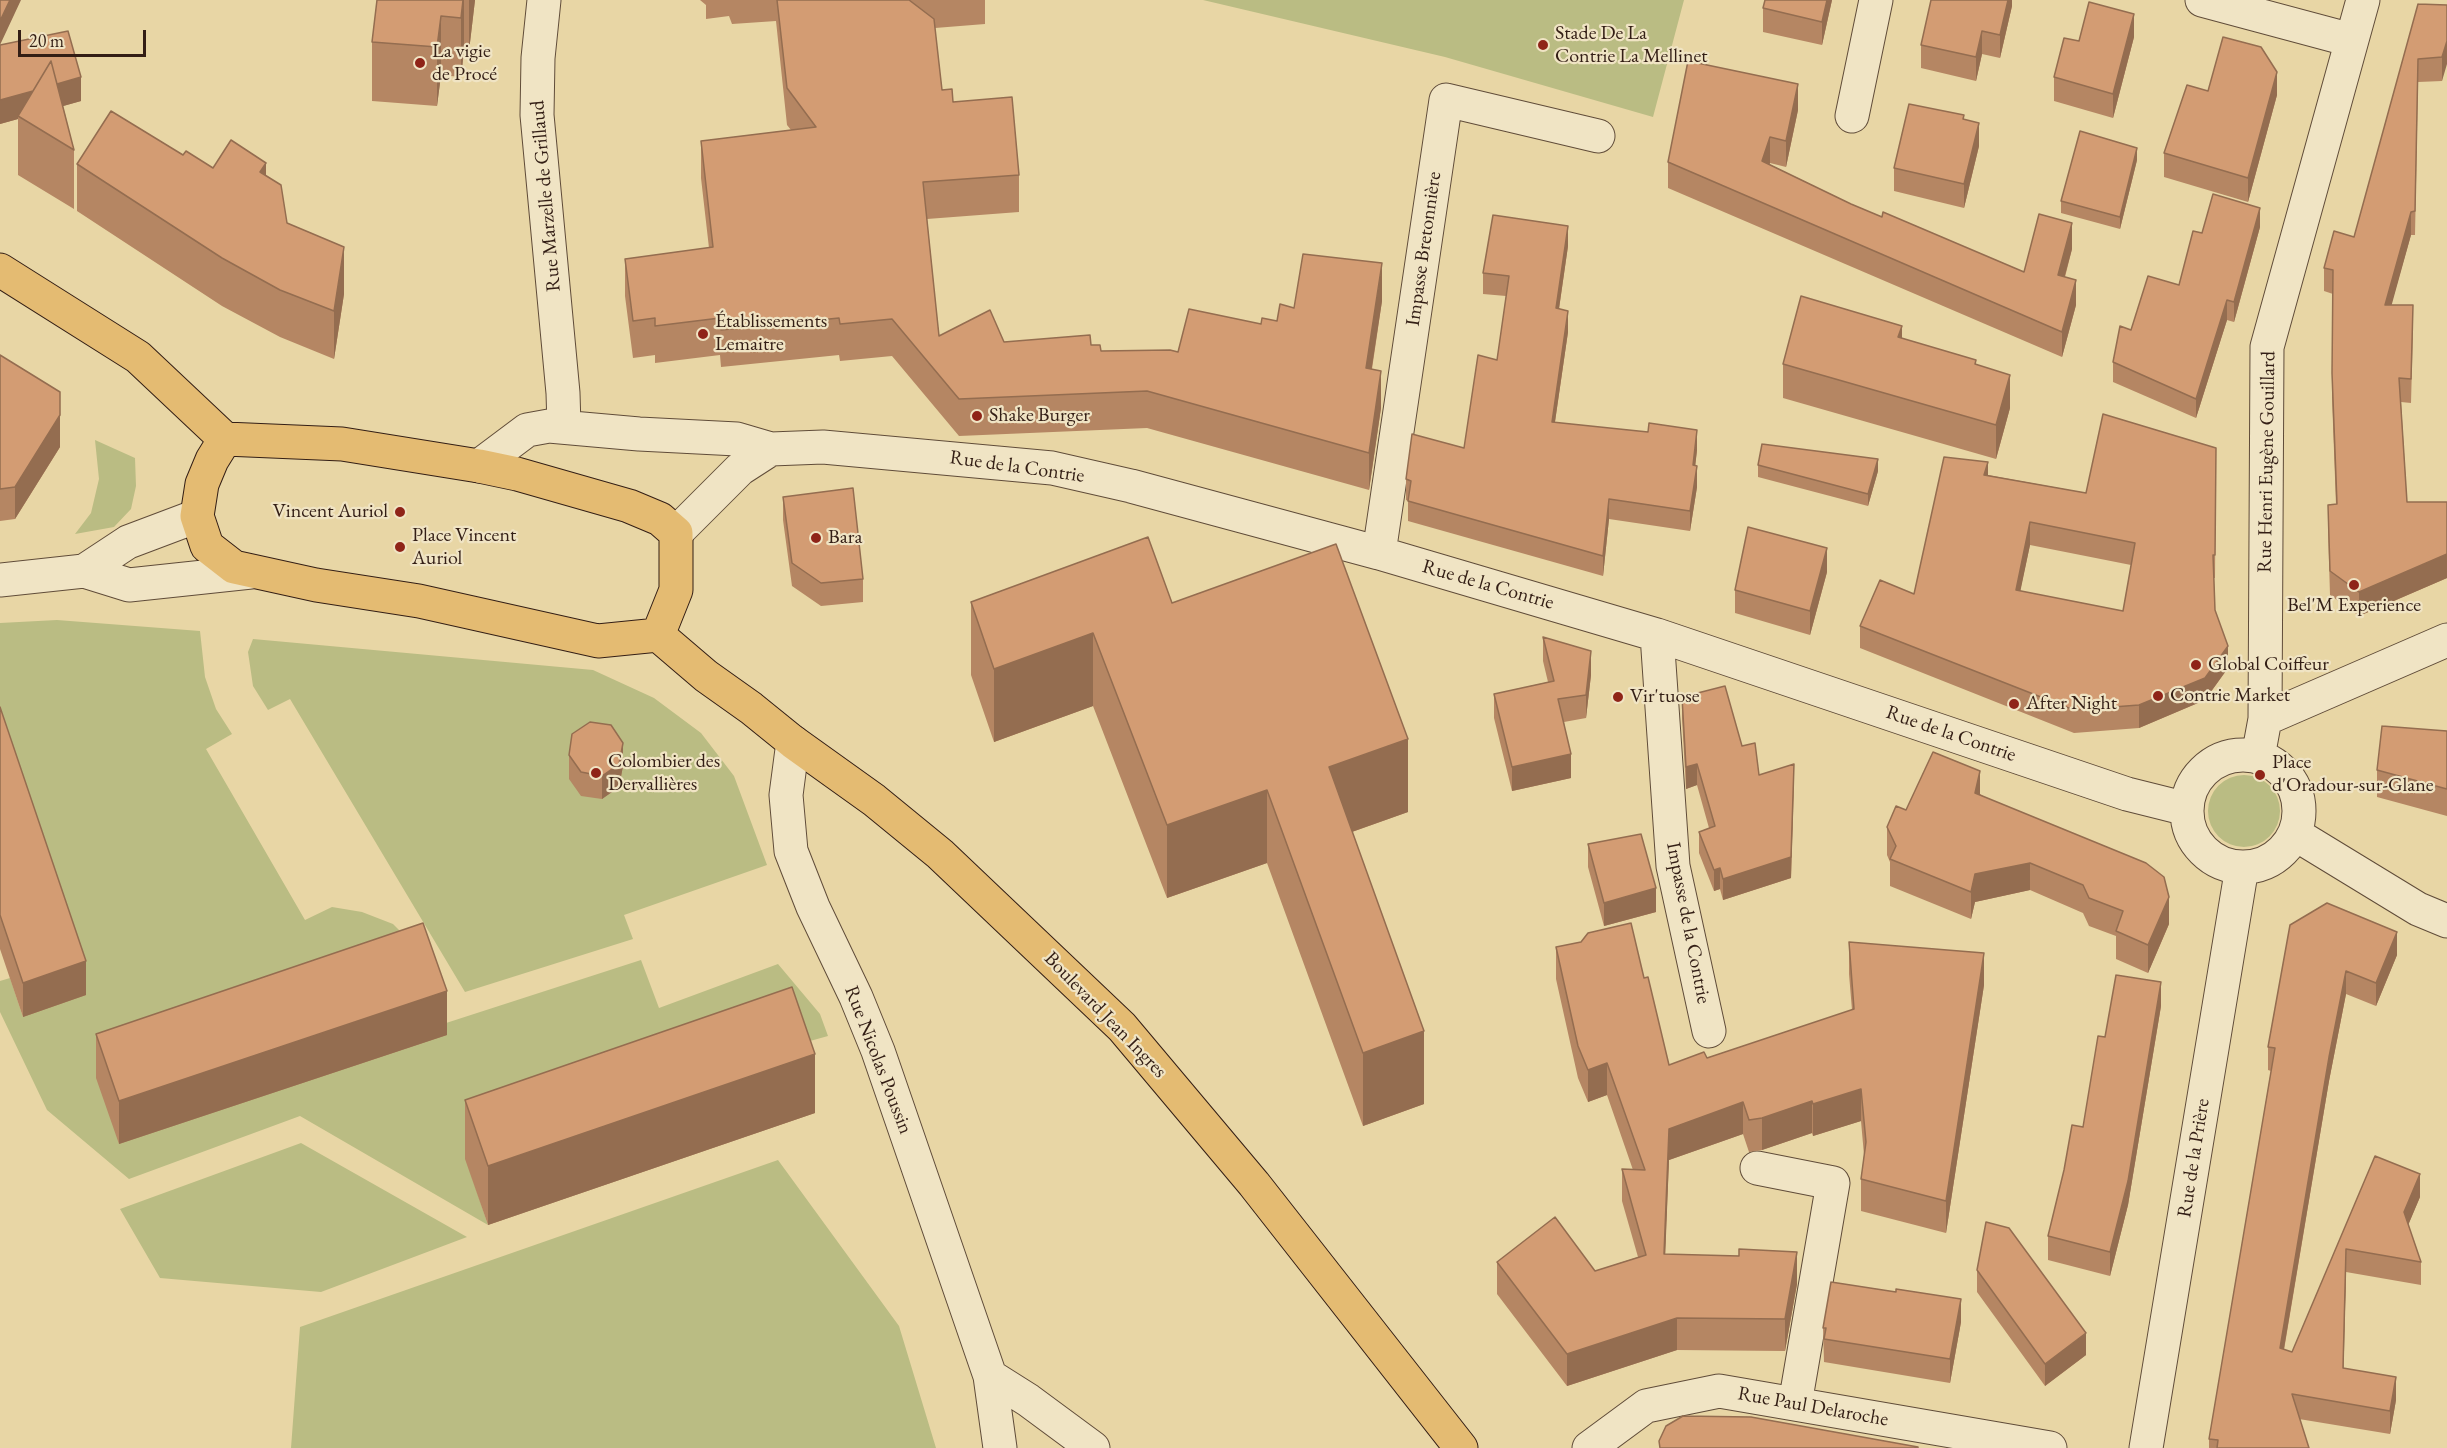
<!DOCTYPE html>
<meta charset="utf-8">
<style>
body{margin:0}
#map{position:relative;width:2447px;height:1448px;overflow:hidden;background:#e8d6a5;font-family:"EB Garamond",serif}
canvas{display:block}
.scale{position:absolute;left:18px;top:30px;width:128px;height:27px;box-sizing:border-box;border:3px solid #331e15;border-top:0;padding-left:8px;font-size:18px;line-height:21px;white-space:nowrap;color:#331e15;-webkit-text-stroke:4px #f0e4c4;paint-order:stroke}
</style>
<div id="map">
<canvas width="2447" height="1448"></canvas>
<div class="scale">20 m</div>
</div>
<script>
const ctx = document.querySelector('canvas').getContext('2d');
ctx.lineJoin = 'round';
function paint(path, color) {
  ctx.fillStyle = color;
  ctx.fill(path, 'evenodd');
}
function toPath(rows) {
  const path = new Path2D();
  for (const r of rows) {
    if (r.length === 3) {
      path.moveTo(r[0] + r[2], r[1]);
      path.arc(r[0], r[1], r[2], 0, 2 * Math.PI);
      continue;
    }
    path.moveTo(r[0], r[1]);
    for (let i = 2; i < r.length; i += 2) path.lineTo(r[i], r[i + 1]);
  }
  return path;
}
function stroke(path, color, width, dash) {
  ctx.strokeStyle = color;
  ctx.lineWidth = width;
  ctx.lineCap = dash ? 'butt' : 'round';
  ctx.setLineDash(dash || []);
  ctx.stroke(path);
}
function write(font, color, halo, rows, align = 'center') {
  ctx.font = font + ' "EB Garamond",serif';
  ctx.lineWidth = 4.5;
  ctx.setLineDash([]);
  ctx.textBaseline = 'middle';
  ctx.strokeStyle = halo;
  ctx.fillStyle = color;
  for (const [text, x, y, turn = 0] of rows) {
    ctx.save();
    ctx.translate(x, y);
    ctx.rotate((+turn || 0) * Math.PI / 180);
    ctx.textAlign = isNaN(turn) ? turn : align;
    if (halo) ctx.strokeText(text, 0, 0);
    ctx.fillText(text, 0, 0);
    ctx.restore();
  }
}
const green = toPath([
 [1203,0,1684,0,1653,117,1445,57],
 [95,440,135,458,136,486,131,509,114,527,75,534,91,513,99,479],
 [57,620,200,631,205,677,216,709,232,734,206,749,305,920,332,907,362,912,393,924,415,946,443,1024,641,960,659,1008,778,964,820,1014,828,1036,792,1046,466,1159,488,1225,300,1116,129,1179,47,1110,0,1012,0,981,10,978,23,1017,0,741,0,623],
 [253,639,593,670,654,698,701,733,734,776,767,865,624,915,633,939,465,992,290,699,268,710,253,686,248,652],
 [2244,811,36],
 [301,1143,467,1237,321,1292,160,1278,120,1209],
 [778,1160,899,1326,936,1448,291,1448,300,1327]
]);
const minor = toPath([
 [544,0,538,58,537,115,563,393,564,426],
 [2202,0,2351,40],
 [1852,116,1876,0],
 [479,466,527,430,549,426,639,434,737,439,771,449,823,447,1052,468,1131,486,1379,553,1657,635,2127,794,2187,809],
 [676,533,740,469,771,449],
 [1379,553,1446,100,1598,136],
 [84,571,128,542,197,516],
 [0,580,84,571,129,585,251,572],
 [1657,635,1673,866,1709,1031],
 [2265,719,2447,640],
 [793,742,786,795,791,851,813,907,856,997,878,1051,990,1376,1000,1448],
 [2243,811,56],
 [2258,757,2265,719,2267,347,2363,0],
 [2295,834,2418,909,2447,921],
 [1757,1168,1833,1183,1795,1404],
 [990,1376,1028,1400,1093,1448],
 [1589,1448,1646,1406,1719,1391,2050,1448],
 [2146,1448,2242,867]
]);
const primary = toPath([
 [0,270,138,357,225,439,342,444,479,466,517,474,629,506,660,519,676,533,676,590,658,635],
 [225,439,212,460,202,484,197,516,207,546,234,567,316,585,419,601,598,641,658,635,706,676,751,708,793,742,874,800,940,854,1122,1027,1254,1184,1461,1448]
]);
const wall = toPath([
 [377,0,475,0,469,51,464,51,461,77,441,75,437,106,372,101,372,42],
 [700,0,985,0,985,24,935,28,942,90,1019,175,1019,212,927,219,939,336,1004,342,1091,345,1101,351,1178,352,1261,324,1277,321,1294,308,1382,301,1372,369,1381,408,1369,490,1147,428,959,436,892,356,840,361,839,355,721,367,720,355,655,363,655,355,633,358,625,296,625,259,709,248,701,178,701,141,791,130,787,125,776,21,732,24,729,16,706,19,706,5],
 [1832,0,1822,45,1763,32,1763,8],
 [2012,0,2012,6,2000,58,1982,54,1976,81,1921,68,1921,45],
 [2418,4,2447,5,2442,81,2418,82,2415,235,2411,235,2391,305,2413,329,2411,403,2401,402,2407,502,2447,502,2447,578,2359,616,2330,595,2328,528,2336,505,2332,397,2333,294,2324,291,2324,268,2354,237],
 [2134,37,2113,118,2054,101,2054,77,2079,41],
 [0,45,81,101,63,106,74,150,74,209,18,175,18,119,0,124],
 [2208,91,2277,95,2248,202,2164,177,2164,153],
 [1798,110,1786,167,1770,163,1769,164,1851,204,1882,217,2024,272,2072,249,2065,277,2076,305,2062,357,1668,188,1668,162],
 [1964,119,1979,146,1964,208,1894,191,1894,168],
 [183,155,213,168,266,176,287,223,344,294,334,359,280,337,222,306,77,211,77,164],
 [2137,160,2120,229,2061,213,2061,201],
 [2260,227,2234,322,2227,320,2196,418,2113,382,2113,362,2131,330,2179,285,2202,233],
 [1568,246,1559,309,1568,332,1555,422,1697,450,1695,466,1697,487,1690,531,1609,519,1603,576,1408,521,1408,501,1406,500,1406,479,1464,448,1497,360,1506,296,1483,294,1483,273],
 [1902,338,2010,408,1996,459,1783,398,1783,364],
 [0,355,60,447,15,519,0,521],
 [2216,448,2215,578,2214,578,2215,610,2228,668,2205,700,2139,728,2074,733,1860,648,1860,626,1914,594,1988,475,2086,493],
 [2030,545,2131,565,2123,611,2020,591],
 [1758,465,1878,471,1868,506,1758,477],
 [783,497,863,579,863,602,821,606,792,586,783,520],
 [1827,572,1810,635,1735,613,1735,590],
 [971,602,1172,603,1408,812,1352,832,1424,1104,1363,1126,1267,863,1167,898,1093,706,994,742,971,675],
 [1543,637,1591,675,1586,718,1564,722,1571,778,1512,791,1494,718,1494,694,1548,682,1543,661],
 [1682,697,1742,746,1759,775,1794,785,1791,878,1723,900,1720,889,1714,891,1699,853,1699,832,1709,828,1697,785,1686,789,1682,718],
 [0,707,86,995,23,1017,0,949],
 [2447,731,2447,816,2377,797,2377,770],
 [569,755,623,766,619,787,602,799,581,796,569,779],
 [1980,794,2169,924,2148,973,2116,959,2116,936,2089,926,2083,913,2030,890,1975,902,1971,919,1890,886,1890,862,1887,855,1887,827,1906,810],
 [1588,844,1656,912,1604,926,1588,867],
 [2290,925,2397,955,2376,1006,2346,994,2329,1081,2284,1350,2292,1352,2375,1156,2420,1197,2408,1225,2421,1262,2421,1285,2346,1272,2343,1368,2396,1400,2390,1434,2299,1419,2309,1448,2209,1448,2209,1439,2271,1071,2268,1070,2268,1047],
 [1849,942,1984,985,1946,1233,1861,1211,1861,1179,1864,1155,1861,1121,1813,1136,1812,1133,1762,1150,1749,1152,1743,1134,1669,1160,1665,1254,1797,1284,1785,1351,1677,1350,1567,1386,1497,1294,1497,1262,1595,1271,1638,1257,1622,1201,1622,1169,1633,1170,1607,1095,1588,1102,1578,1078,1556,979,1556,947,1644,978,1669,1065,1707,1058,1852,1010,1849,974],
 [2161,1006,2128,1205,2110,1276,2048,1260,2048,1236,2083,1127,2105,1037],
 [96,1034,447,1035,119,1144,96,1078],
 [465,1100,815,1113,488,1225,465,1159],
 [1977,1270,2086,1355,2045,1386,1977,1292],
 [1961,1322,1950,1383,1824,1362,1823,1328]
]);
const shadedWall = toPath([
 [10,0,21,0,0,45,0,21],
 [463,0,464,0,464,51,461,77,461,18],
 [469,0,475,0,469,51],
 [1827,0,1832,0,1822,45,1822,22],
 [2008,0,2012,0,2012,6,2000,58,2000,35],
 [2134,14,2134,37,2113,118,2113,94],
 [441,16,441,75,437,106,437,47],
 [1982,31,1982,54,1976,81,1976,57],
 [2447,41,2447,64,2442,81,2442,57],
 [2277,72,2277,95,2248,202,2248,178],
 [81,77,81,101,21,118,18,116,18,119,0,124,0,100],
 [1798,84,1798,110,1786,167,1786,141],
 [1979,123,1979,146,1964,208,1964,184],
 [1770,137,1770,163,1762,187,1762,161],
 [2137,148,2137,160,2120,229,2120,217],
 [266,163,266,210,260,172],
 [2260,208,2260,227,2234,322,2234,302],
 [2411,212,2411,235,2385,329,2385,305],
 [2072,223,2072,249,2058,301,2058,275],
 [1568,226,1568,246,1556,329,1556,308],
 [344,247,344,294,334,359,334,311],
 [1382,263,1382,301,1366,405,1366,368],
 [2076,280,2076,305,2062,357,2062,332],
 [2227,300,2227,320,2196,418,2196,399],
 [1568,311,1568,332,1552,442,1552,422],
 [1902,326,1902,360,1898,337],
 [1381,371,1381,408,1369,490,1369,453],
 [2010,375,2010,408,1996,459,1996,425],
 [60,392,60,447,15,519,15,487],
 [1697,430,1697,450,1693,486,1693,465],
 [1878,459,1878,471,1868,506,1868,494],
 [1988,462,1988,485,1984,475],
 [1697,466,1697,487,1690,531,1690,511],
 [1609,499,1609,519,1603,576,1603,556],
 [2030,522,2030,545,2016,612,2016,590],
 [1827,548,1827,572,1810,635,1810,611],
 [2447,554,2447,578,2359,616,2359,592],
 [1093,633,1093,706,994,742,994,669],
 [2228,646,2228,668,2205,700,2139,728,2139,705],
 [1591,651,1591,675,1586,718,1586,695],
 [1408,739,1408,812,1329,840,1329,767],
 [623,743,623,766,619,787,602,799,602,776],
 [1571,754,1571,778,1512,791,1512,767],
 [1697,764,1697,785,1686,789,1686,767],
 [1794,764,1791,878,1723,900,1723,879],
 [1980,771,1980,798,1975,793],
 [1267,790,1267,863,1167,898,1167,825],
 [2030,863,2030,890,1975,902,1971,919,1971,892,1975,874],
 [1720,868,1720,889,1714,891,1714,870],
 [1656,888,1656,912,1604,926,1604,903],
 [2169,897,2169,924,2148,973,2148,945],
 [2397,932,2397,955,2376,1006,2376,983],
 [1984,953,1984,985,1946,1233,1946,1201],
 [86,961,86,995,23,1017,23,983],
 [2346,971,2346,994,2329,1081,2280,1372,2280,1348,2329,1057],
 [2161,982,2161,1006,2128,1205,2110,1276,2110,1252],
 [447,991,447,1035,119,1144,119,1101],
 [1424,1031,1424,1104,1363,1126,1363,1053],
 [815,1054,815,1113,488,1225,488,1166],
 [1607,1063,1607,1095,1588,1102,1588,1070],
 [1861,1089,1861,1121,1813,1136,1813,1104],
 [1812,1101,1812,1133,1762,1150,1762,1118],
 [1743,1102,1743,1134,1669,1160,1664,1286,1664,1254,1669,1129],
 [2420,1174,2420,1197,2404,1235,2404,1212],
 [2346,1249,2346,1272,2343,1391,2343,1368],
 [1797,1252,1797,1284,1785,1351,1785,1319],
 [1961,1299,1961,1322,1950,1383,1950,1359],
 [1677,1318,1677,1350,1567,1386,1567,1354],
 [2086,1333,2086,1355,2045,1386,2045,1364],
 [2396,1377,2396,1400,2390,1434,2390,1411]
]);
const building = toPath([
 [0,0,10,0,0,21,0,0],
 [377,0,463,0,461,18,441,16,437,47,372,42,377,0],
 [777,0,909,0,934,19,942,90,952,89,953,102,1012,97,1019,175,923,182,939,336,990,310,1004,342,1090,335,1091,345,1100,345,1101,351,1170,350,1178,352,1189,309,1261,324,1262,318,1277,321,1280,304,1294,308,1303,254,1382,263,1366,368,1381,371,1369,453,1147,391,959,399,892,319,840,324,839,318,721,330,720,318,655,326,655,318,633,321,625,259,713,247,701,141,816,127,787,88,777,0],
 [1765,0,1827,0,1822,22,1763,8,1765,0],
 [1931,0,2008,0,2000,35,1982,31,1976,57,1921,45,1931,0],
 [2089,2,2134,14,2113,94,2054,77,2064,38,2079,41,2089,2],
 [2418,4,2447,5,2447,41,2442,57,2418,59,2415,211,2411,212,2385,305,2413,305,2411,379,2399,378,2407,502,2447,502,2447,554,2359,592,2330,571,2328,505,2337,504,2332,373,2333,270,2324,268,2334,231,2354,237,2418,4],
 [68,31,81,77,57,84,51,61,33,91,0,100,0,45,68,31],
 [2223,37,2261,47,2277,72,2248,178,2164,153,2187,85,2208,91,2223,37],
 [51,61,74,150,18,116,51,61],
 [1688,61,1798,84,1786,141,1770,137,1762,161,1851,204,1882,217,1883,212,2024,272,2039,214,2072,223,2058,275,2076,280,2062,332,1668,162,1688,61],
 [1909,104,1964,115,1963,119,1979,123,1964,184,1894,168,1909,104],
 [111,111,183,155,186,151,213,168,231,140,266,163,260,172,281,185,287,223,344,247,334,311,280,290,222,258,77,164,111,111],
 [2080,131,2137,148,2120,217,2061,201,2080,131],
 [2213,194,2260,208,2234,302,2227,300,2196,399,2113,362,2120,326,2131,330,2148,276,2179,285,2193,231,2202,233,2213,194],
 [1493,215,1568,226,1556,308,1568,311,1552,422,1648,432,1649,423,1697,430,1693,465,1697,466,1690,511,1609,499,1603,556,1408,501,1411,481,1406,479,1412,434,1464,448,1478,355,1497,360,1509,276,1483,273,1493,215],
 [1801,296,1902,326,1898,337,1976,360,1975,364,2010,375,1996,425,1783,364,1801,296],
 [0,355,60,392,60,415,15,487,0,489,0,355],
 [2103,414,2216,448,2215,555,2213,555,2215,610,2228,646,2205,678,2139,705,2074,710,1860,626,1880,580,1914,594,1944,457,1988,462,1984,475,2086,493,2103,414],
 [2030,522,2135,543,2123,611,2016,590,2030,522],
 [1762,444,1878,459,1868,494,1758,465,1762,444],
 [853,488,863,579,821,583,792,563,783,497,853,488],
 [1748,527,1827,548,1810,611,1735,590,1748,527],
 [1148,537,1172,603,1336,544,1408,739,1329,767,1424,1031,1363,1053,1267,790,1167,825,1093,633,994,669,971,602,1148,537],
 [1543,637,1591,651,1586,695,1558,699,1571,754,1512,767,1494,694,1554,681,1543,637],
 [1725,686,1742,746,1755,743,1759,775,1794,764,1791,857,1723,879,1720,868,1714,870,1699,832,1715,826,1697,764,1686,767,1682,697,1725,686],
 [0,707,86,961,23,983,0,915,0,707],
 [590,722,611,725,623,743,619,764,602,776,581,772,569,755,572,734,590,722],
 [2382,726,2447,731,2447,789,2377,770,2382,726],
 [1933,752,1980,771,1975,793,2146,863,2164,877,2169,897,2148,945,2116,931,2123,911,2089,898,2083,885,2030,863,1975,874,1971,892,1890,859,1896,846,1887,827,1896,806,1906,810,1933,752],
 [1641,834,1656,888,1604,903,1588,844,1641,834],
 [2327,903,2397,932,2376,983,2346,971,2329,1057,2280,1348,2292,1352,2375,1156,2420,1174,2404,1212,2421,1262,2346,1249,2343,1368,2396,1377,2390,1411,2292,1394,2309,1448,2217,1448,2218,1440,2209,1439,2275,1048,2268,1047,2290,925,2327,903],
 [423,923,447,991,119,1101,96,1034,423,923],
 [1631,923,1644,978,1648,977,1669,1065,1704,1052,1707,1058,1854,1009,1849,942,1984,953,1946,1201,1861,1179,1866,1142,1861,1089,1813,1104,1812,1101,1762,1118,1749,1120,1743,1102,1669,1129,1664,1254,1739,1256,1739,1249,1797,1252,1785,1319,1677,1318,1567,1354,1497,1262,1555,1217,1595,1271,1646,1255,1622,1169,1645,1170,1607,1063,1588,1070,1578,1046,1556,947,1581,942,1588,933,1631,923],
 [2116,975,2161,982,2128,1181,2110,1252,2048,1236,2064,1170,2072,1125,2083,1127,2098,1036,2105,1037,2116,975],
 [792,987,815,1054,488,1166,465,1100,792,987],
 [1986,1222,2009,1228,2086,1333,2045,1364,1977,1270,1986,1222],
 [1831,1282,1896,1292,1896,1289,1961,1299,1950,1359,1824,1339,1826,1328,1823,1328,1831,1282],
 [1683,1416,1751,1417,1918,1447,1918,1448,1660,1448,1659,1441,1666,1426,1683,1416]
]);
const markers = [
 [1543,45,6,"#8f2418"],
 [420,63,6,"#8f2418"],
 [703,334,6,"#8f2418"],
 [977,416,6,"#8f2418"],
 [400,512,6,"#8f2418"],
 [816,538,6,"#8f2418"],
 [400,547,6,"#8f2418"],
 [2354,585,6,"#8f2418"],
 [2196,665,6,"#8f2418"],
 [2158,696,6,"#8f2418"],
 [1618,697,6,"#8f2418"],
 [2014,704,6,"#8f2418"],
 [596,773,6,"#8f2418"],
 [2260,775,6,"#8f2418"]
];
const poiNames = [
 ["Stade De La",1555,34],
 ["Contrie La Mellinet",1555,57],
 ["La vigie",432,52],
 ["de Procé",432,75],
 ["Établissements",715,322],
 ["Lemaitre",715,345],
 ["Shake Burger",989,416],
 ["Vincent Auriol",388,512,"right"],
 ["Place Vincent",412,536],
 ["Auriol",412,559],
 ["Bara",828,538],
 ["Bel'M Experience",2354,606,"center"],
 ["Global Coiffeur",2208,665],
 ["Contrie Market",2170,696],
 ["Vir'tuose",1630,697],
 ["After Night",2026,704],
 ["Colombier des",608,762],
 ["Dervallières",608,785],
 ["Place",2272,763],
 ["d'Oradour-sur-Glane",2272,786]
];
const streetNames = [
 ["Rue Marzelle de Grillaud",546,196,-95],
 ["Impasse Bretonnière",1424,249,-82],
 ["Rue Henri Eugène Gouillard",2267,462,-89],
 ["Rue de la Contrie",1017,467,8],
 ["Rue de la Contrie",1488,585,16],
 ["Rue de la Contrie",1951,734,19],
 ["Impasse de la Contrie",1688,923,79],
 ["Boulevard Jean Ingres",1105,1015,46],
 ["Rue Nicolas Poussin",878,1060,69],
 ["Rue de la Prière",2194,1158,-81],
 ["Rue Paul Delaroche",1813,1407,10]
];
paint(green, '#babc83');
stroke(minor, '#604c39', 35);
stroke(primary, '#331e15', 35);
stroke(minor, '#f0e4c4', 33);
stroke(primary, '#e4bb72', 33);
paint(wall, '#b58663');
paint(shadedWall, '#946d50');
paint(building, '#d39c73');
stroke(building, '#946d50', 1.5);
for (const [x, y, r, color] of markers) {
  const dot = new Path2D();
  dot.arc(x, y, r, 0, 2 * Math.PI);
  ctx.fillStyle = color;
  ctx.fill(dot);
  stroke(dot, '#f0e4c4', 2);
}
write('20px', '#331e15', '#f0e4c4', poiNames, 'left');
write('20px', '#331e15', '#f0e4c4', streetNames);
</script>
